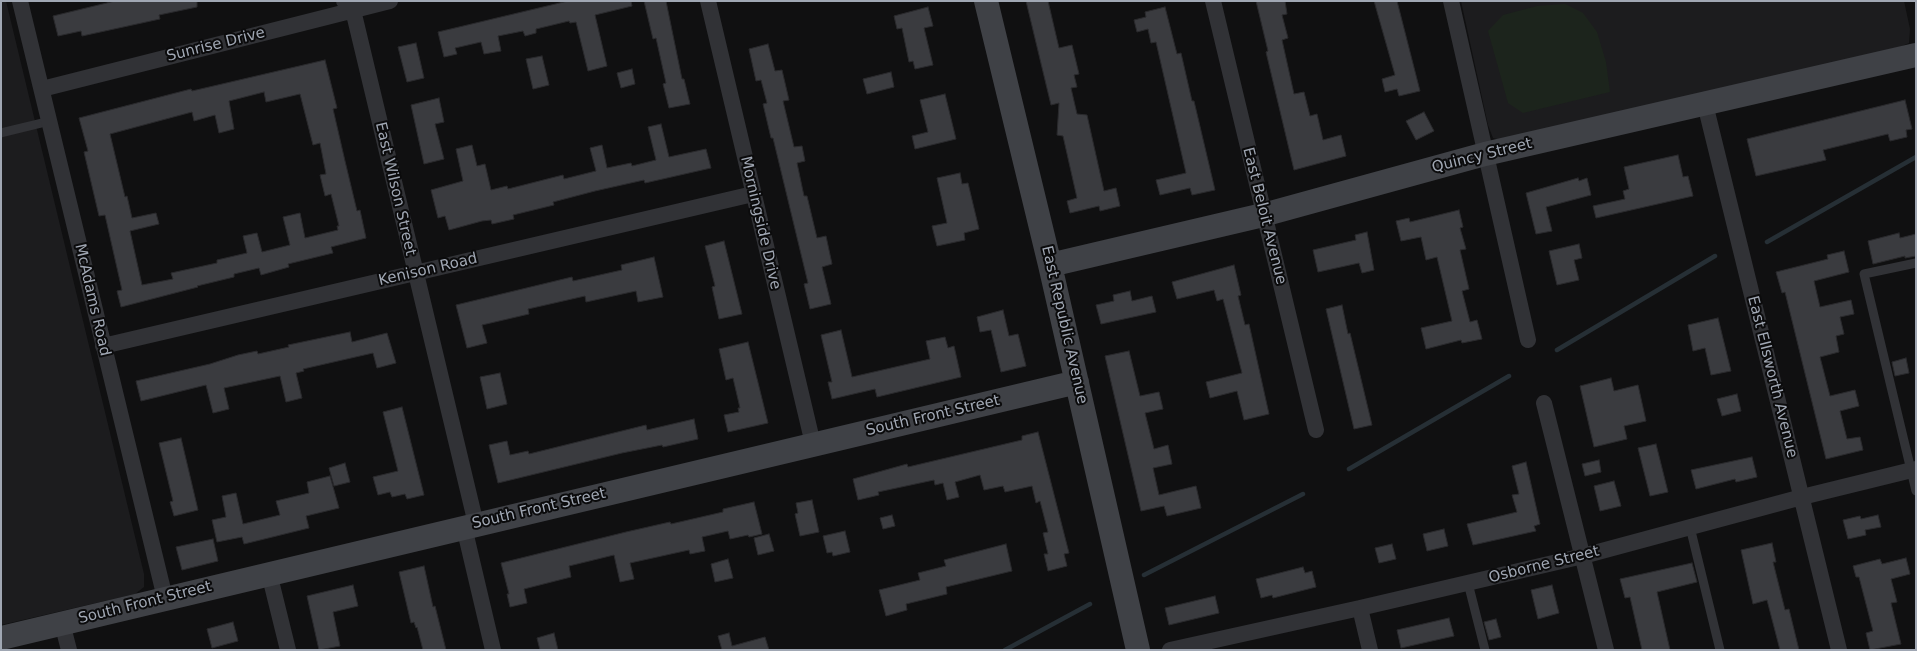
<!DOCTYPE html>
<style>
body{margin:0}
#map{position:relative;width:1917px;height:651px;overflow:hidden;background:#101011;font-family:"DejaVu Sans",sans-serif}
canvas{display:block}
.frame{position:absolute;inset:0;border:2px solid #a0a7b3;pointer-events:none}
</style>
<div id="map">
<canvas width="1917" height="651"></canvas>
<div class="frame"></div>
</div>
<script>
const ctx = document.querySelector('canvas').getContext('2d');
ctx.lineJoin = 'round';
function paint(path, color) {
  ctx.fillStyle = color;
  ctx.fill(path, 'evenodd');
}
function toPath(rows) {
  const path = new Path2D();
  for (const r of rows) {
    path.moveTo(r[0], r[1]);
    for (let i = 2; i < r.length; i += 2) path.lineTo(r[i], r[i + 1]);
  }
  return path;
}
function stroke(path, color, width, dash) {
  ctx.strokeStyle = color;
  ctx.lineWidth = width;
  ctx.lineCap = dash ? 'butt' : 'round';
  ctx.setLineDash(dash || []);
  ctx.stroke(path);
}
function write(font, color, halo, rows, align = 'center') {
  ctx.font = font + ' "DejaVu Sans",sans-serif';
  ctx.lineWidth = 4;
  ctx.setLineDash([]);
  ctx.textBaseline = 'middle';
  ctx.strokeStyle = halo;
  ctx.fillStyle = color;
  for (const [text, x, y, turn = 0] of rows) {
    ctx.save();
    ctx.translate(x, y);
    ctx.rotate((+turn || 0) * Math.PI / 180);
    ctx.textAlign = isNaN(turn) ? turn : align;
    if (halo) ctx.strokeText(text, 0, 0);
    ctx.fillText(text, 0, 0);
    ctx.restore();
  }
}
const built = toPath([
 [1,1,6,1,144,574,144,587,135,594,1,625],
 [1461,1,1904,1,1910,29,1909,43,1900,47,1501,140,1493,138,1488,125]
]);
const green = toPath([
 [1565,4,1583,13,1597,32,1606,62,1610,92,1523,113,1508,103,1488,31,1503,15,1537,6]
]);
const stream = toPath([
 [1767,242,1916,157],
 [1557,350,1715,256],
 [1349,469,1509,376],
 [1144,575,1303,494],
 [1005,650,1090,604]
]);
const building = toPath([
 [115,1,197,1,197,7,159,15,160,19,82,36,81,31,58,36,53,16,115,1],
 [568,1,631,1,632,6,595,15,607,66,588,71,576,22,570,23,569,21,536,29,536,33,525,36,523,31,498,36,501,51,484,54,481,42,455,48,457,54,444,57,438,32,568,1],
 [644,1,666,1,682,79,684,79,690,104,669,108,663,84,666,83,656,38,653,39,644,1],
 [1026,1,1048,1,1059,48,1072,45,1079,74,1074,75,1077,87,1071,88,1077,114,1087,115,1104,191,1116,188,1120,206,1100,211,1099,206,1070,213,1067,201,1077,198,1063,136,1057,135,1059,103,1051,105,1026,1],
 [1256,1,1285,1,1287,14,1282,15,1288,38,1282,40,1294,94,1304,92,1310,116,1317,114,1323,140,1341,135,1346,156,1294,170,1266,52,1268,51,1256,1],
 [1374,1,1397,1,1420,91,1399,96,1397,89,1385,92,1382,79,1395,75,1374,1],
 [928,7,933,26,924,28,933,65,915,69,913,61,909,62,902,28,897,29,894,16,928,7],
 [1165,7,1177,54,1181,53,1192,101,1194,101,1215,190,1192,195,1190,188,1160,195,1156,180,1186,173,1156,42,1151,43,1148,29,1137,32,1134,20,1146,17,1145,12,1165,7],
 [416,43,424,78,407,82,398,47,416,43],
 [768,44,775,71,782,70,789,100,783,101,794,147,802,146,805,161,797,163,804,196,807,196,817,238,826,236,832,264,822,267,831,304,810,309,804,284,808,283,773,138,771,138,763,104,767,103,761,80,756,81,749,49,768,44],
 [542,56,549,85,533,89,526,59,542,56],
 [325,60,337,108,333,109,345,161,357,211,360,210,366,238,331,247,333,253,288,264,289,267,261,275,259,268,234,274,234,277,197,286,198,287,121,307,117,291,122,290,105,215,99,216,84,152,88,151,79,118,191,89,192,91,325,60],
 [264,92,266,102,300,94,313,145,320,143,326,174,320,175,325,196,331,194,339,226,337,226,338,230,305,238,300,213,283,217,290,245,262,252,257,233,243,236,247,253,217,260,217,263,171,273,173,279,142,285,130,231,159,224,156,213,132,218,127,196,125,197,110,134,192,112,194,121,215,115,219,133,234,129,229,101,264,92],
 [632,69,635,84,621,88,617,73,632,69],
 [891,72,894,87,867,94,863,79,891,72],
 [945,94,956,139,915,149,912,136,928,132,920,100,945,94],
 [439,98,444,122,435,124,444,159,424,164,411,105,439,98],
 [1905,100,1912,129,1906,130,1907,137,1890,141,1888,134,1823,150,1826,160,1756,176,1747,139,1905,100],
 [1424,112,1434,131,1416,140,1406,121,1424,112],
 [661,124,669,157,706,149,711,168,645,183,644,180,595,191,553,202,554,205,513,215,514,219,492,224,491,220,482,221,449,230,445,216,438,218,431,190,463,181,456,149,472,145,477,166,485,164,491,190,507,186,508,189,563,175,564,179,596,171,590,148,602,145,607,168,631,163,632,166,656,160,648,127,661,124],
 [1678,155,1683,177,1688,176,1693,196,1596,218,1593,206,1625,199,1623,191,1629,189,1624,167,1678,155],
 [960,173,962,184,968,183,979,229,964,233,965,240,937,246,932,226,947,223,937,178,960,173],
 [1578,178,1579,181,1587,178,1591,195,1546,207,1552,231,1536,234,1526,193,1578,178],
 [1459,210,1463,227,1460,228,1466,249,1460,250,1469,289,1462,291,1470,322,1477,320,1482,339,1462,343,1461,340,1426,349,1421,328,1452,321,1437,257,1426,260,1421,237,1401,241,1396,221,1409,218,1410,222,1459,210],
 [1367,232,1374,270,1362,273,1359,263,1318,272,1313,250,1356,240,1355,235,1367,232],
 [1899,233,1900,238,1916,234,1916,256,1905,258,1905,256,1873,264,1868,241,1899,233],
 [724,241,742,314,719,319,712,287,715,286,705,246,724,241],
 [1579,244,1582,258,1574,260,1579,280,1557,285,1549,251,1579,244],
 [1844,251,1849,272,1814,281,1820,307,1851,300,1854,314,1840,317,1844,334,1836,336,1839,352,1820,357,1830,396,1855,390,1859,406,1840,411,1847,439,1860,437,1863,450,1826,459,1785,292,1782,293,1776,272,1828,259,1827,255,1844,251],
 [654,257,663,297,638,302,636,291,586,302,585,296,528,309,529,314,482,325,487,343,467,348,456,305,572,277,573,281,622,270,621,265,654,257],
 [1234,265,1241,295,1238,296,1245,325,1249,324,1269,414,1244,420,1237,391,1210,398,1206,382,1242,373,1223,299,1217,301,1214,290,1177,299,1172,282,1234,265],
 [1130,291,1132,301,1152,296,1156,312,1101,324,1096,305,1114,301,1113,295,1130,291],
 [1342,305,1348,334,1350,333,1372,425,1354,429,1326,309,1342,305],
 [1003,310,1009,336,1018,334,1026,366,1001,372,991,330,980,332,977,317,1003,310],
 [1718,318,1731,371,1711,375,1705,348,1693,351,1688,325,1718,318],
 [841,330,852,377,930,359,926,341,945,337,948,348,954,346,961,377,877,397,875,389,832,399,828,382,832,382,821,335,841,330],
 [350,332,352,342,387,333,396,363,377,368,373,353,303,369,304,371,296,373,302,398,286,402,280,376,224,388,229,409,213,413,206,385,141,401,136,381,210,364,238,355,257,351,258,354,289,347,288,345,350,332],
 [748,342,768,423,728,432,724,415,739,412,738,408,740,408,733,378,726,380,719,349,748,342],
 [1129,351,1140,396,1159,392,1163,409,1145,413,1154,449,1168,445,1172,464,1153,468,1159,495,1196,486,1201,508,1167,516,1164,506,1141,511,1105,356,1129,351],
 [1906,358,1909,373,1895,376,1892,362,1906,358],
 [500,373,507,404,487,409,480,377,500,373],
 [1611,378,1614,391,1638,385,1646,421,1624,426,1627,439,1594,447,1580,386,1611,378],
 [1737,394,1741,411,1722,416,1717,399,1737,394],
 [402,407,424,495,407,499,405,494,392,497,390,492,378,495,373,477,398,471,383,412,402,407],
 [694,419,698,439,663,447,662,445,622,453,498,483,489,445,507,441,510,455,528,451,529,454,646,425,647,430,694,419],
 [1038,432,1069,553,1064,554,1067,566,1048,571,1044,554,1048,554,1043,533,1048,532,1040,501,1036,503,1032,486,1005,492,1003,486,984,490,980,475,955,482,959,497,947,500,943,483,935,485,934,480,878,492,879,495,858,500,853,479,907,464,908,467,1022,440,1022,436,1038,432],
 [181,438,198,510,174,516,170,502,173,501,159,443,181,438],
 [1656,444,1668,492,1650,496,1638,448,1656,444],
 [1752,457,1757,477,1736,482,1735,479,1696,489,1691,470,1752,457],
 [1599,460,1601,472,1585,476,1582,464,1599,460],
 [1526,462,1540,524,1534,526,1536,531,1473,545,1467,524,1517,512,1512,495,1519,494,1512,466,1526,462],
 [345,463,350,482,334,486,329,468,345,463],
 [330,476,339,508,306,516,309,528,244,544,242,537,217,542,212,520,226,517,222,496,236,493,243,524,280,515,276,501,309,493,307,482,330,476],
 [1614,481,1621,506,1600,511,1594,486,1614,481],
 [812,500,819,532,800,536,795,514,798,513,796,503,812,500],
 [754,502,762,534,749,537,748,535,730,539,728,531,702,537,705,551,690,554,689,550,630,563,634,579,620,582,614,555,569,566,571,577,524,589,527,603,510,607,507,594,509,594,501,563,626,532,670,522,671,524,723,512,723,509,754,502],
 [892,515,895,526,883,529,880,518,892,515],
 [1878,515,1881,527,1865,530,1866,535,1848,539,1843,520,1860,516,1861,519,1878,515],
 [1444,529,1448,546,1427,551,1423,534,1444,529],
 [845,531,850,552,833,556,832,552,827,553,823,536,845,531],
 [769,534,774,551,758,555,754,538,769,534],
 [213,539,218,561,182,570,176,547,213,539],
 [1772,543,1776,562,1773,562,1785,610,1789,609,1799,650,1780,650,1767,600,1753,604,1741,550,1772,543],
 [1006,544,1012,571,946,587,947,594,906,604,907,610,886,616,879,590,920,580,918,573,946,566,944,560,1006,544],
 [1392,544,1396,559,1379,563,1375,548,1392,544],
 [1906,558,1910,574,1891,579,1897,602,1891,603,1901,644,1870,650,1866,633,1873,631,1859,577,1856,577,1853,566,1880,559,1882,564,1906,558],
 [728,559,733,578,715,582,711,564,728,559],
 [1692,563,1697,582,1657,592,1670,650,1642,650,1630,597,1625,598,1620,579,1692,563],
 [424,566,433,607,435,606,446,650,423,650,417,627,416,628,414,622,411,623,399,572,424,566],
 [1303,567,1305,573,1312,571,1316,587,1273,598,1272,595,1261,598,1256,579,1303,567],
 [353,585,358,606,333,612,340,646,319,650,307,596,353,585],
 [1552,585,1559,613,1538,619,1531,590,1552,585],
 [1215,596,1219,613,1169,625,1165,608,1215,596],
 [1449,618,1454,636,1401,648,1397,630,1449,618],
 [1496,619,1501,637,1489,640,1484,622,1496,619],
 [233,622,238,641,212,648,207,629,233,622],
 [554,633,558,650,540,650,537,638,554,633],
 [729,633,732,646,765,637,769,650,722,650,718,636,729,633]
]);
const lane = toPath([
 [1,133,50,121],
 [1916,263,1864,274,1916,491],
 [1690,527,1720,650],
 [1468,583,1485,650]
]);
const street = toPath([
 [20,1,165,598],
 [344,1,353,10,476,524],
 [708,1,813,444],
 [1213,1,1316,430],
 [1451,1,1528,340],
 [42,89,390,1],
 [1705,104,1839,650],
 [103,346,753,194],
 [1544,403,1606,650],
 [464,527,493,650],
 [269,573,288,650],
 [1360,608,1370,650],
 [62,623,69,650],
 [1170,650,1360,608,1583,556,1802,497,1916,469]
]);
const secondary = toPath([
 [986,1,1050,265,1138,650],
 [1050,265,1263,215,1485,154,1916,55],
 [1,638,1077,382]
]);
const streetNames = [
 ["Sunrise Drive",216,45,-14],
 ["Quincy Street",1482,156,-14],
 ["East Wilson Street",395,189,77],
 ["East Beloit Avenue",1264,216,76],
 ["Morningside Drive",760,223,77],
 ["Kenison Road",428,270,-13],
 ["McAdams Road",92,300,77],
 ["East Republic Avenue",1064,325,77],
 ["East Ellsworth Avenue",1772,377,76],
 ["South Front Street",933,416,-13],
 ["South Front Street",539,509,-13],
 ["Osborne Street",1544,565,-14],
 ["South Front Street",145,603,-14]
];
paint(built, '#1c1c1e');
paint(green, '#1c241c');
stroke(stream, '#262f35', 4.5);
paint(building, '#3a3b3f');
stroke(building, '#2a2a2d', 1);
stroke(lane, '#313236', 9);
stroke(street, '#313236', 16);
stroke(secondary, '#3f4146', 24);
write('15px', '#a0a7b3', '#0b0b0c', streetNames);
</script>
